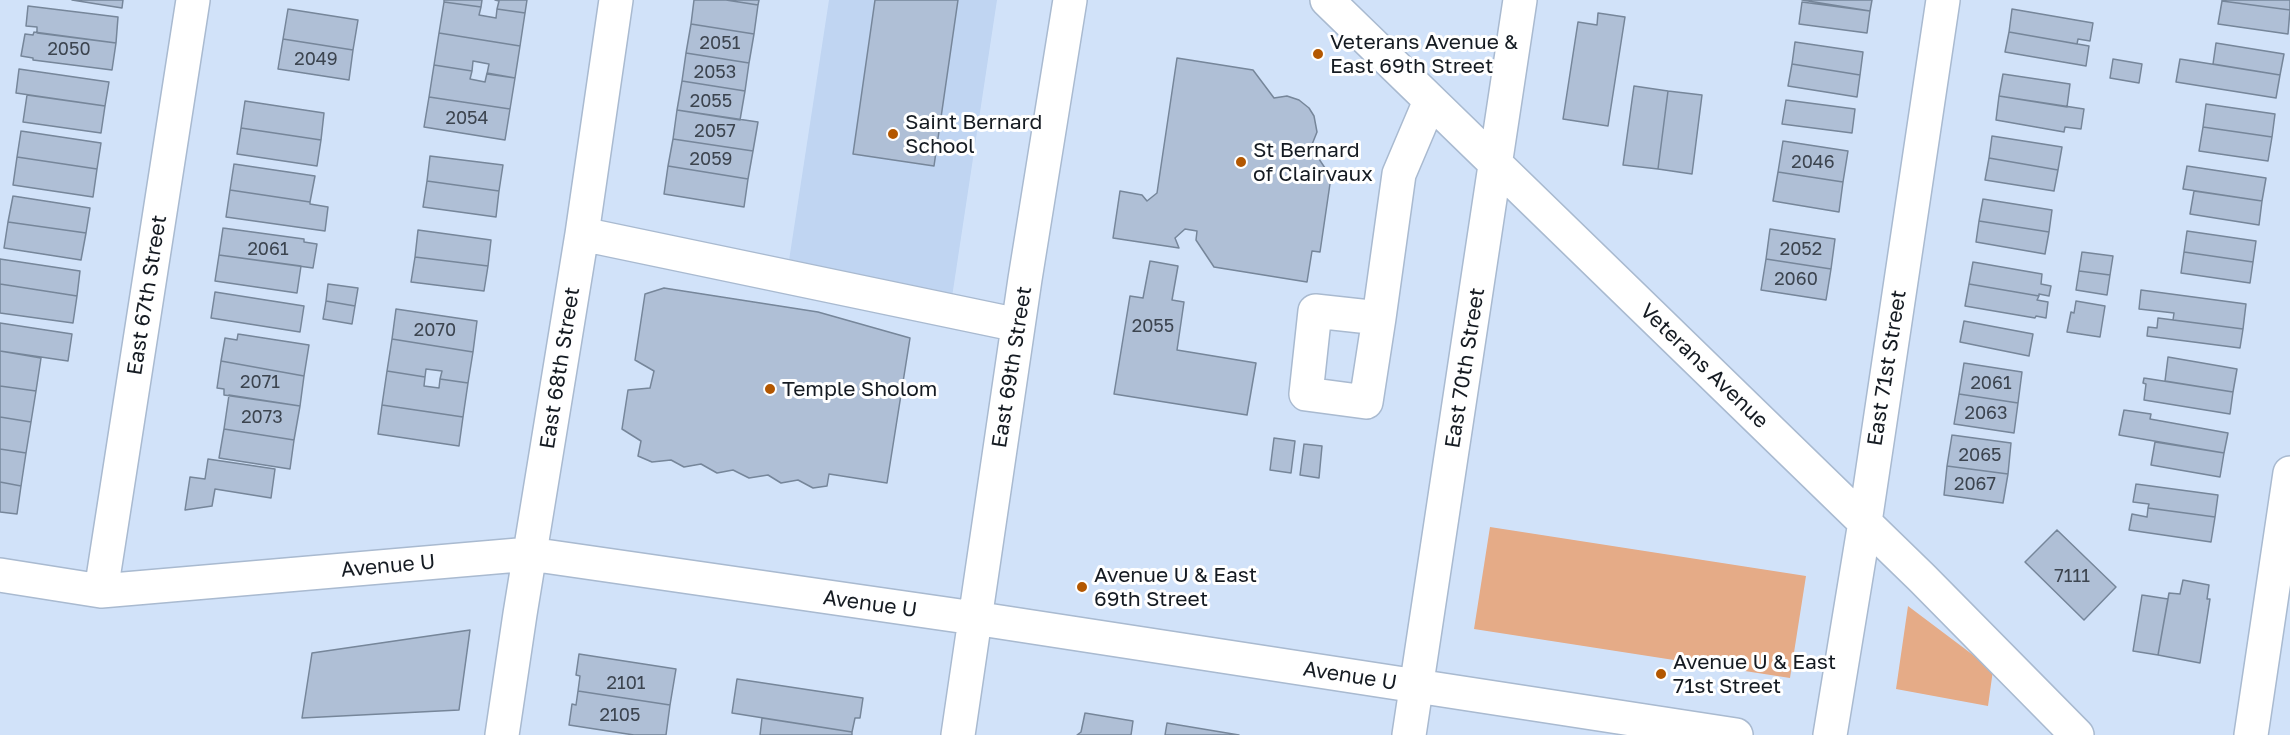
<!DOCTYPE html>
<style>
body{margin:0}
canvas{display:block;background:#d1e2f9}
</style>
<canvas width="2290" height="735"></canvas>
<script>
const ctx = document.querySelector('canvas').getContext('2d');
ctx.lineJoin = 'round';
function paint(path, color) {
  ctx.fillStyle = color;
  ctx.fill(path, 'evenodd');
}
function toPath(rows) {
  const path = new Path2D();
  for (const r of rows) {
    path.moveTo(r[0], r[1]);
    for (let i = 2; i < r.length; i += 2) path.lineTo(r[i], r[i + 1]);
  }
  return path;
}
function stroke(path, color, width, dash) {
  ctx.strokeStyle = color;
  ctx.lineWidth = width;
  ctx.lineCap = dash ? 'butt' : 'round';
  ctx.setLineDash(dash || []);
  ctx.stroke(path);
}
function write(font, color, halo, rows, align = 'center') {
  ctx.font = font + ' "Golos Text",sans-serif';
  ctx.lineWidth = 6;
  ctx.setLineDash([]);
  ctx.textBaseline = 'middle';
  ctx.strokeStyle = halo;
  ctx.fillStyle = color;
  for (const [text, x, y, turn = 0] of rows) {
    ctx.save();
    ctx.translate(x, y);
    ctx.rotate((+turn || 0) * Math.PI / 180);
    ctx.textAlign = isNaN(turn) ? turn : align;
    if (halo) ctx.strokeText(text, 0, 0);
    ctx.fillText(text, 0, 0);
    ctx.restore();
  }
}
const built = toPath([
 [829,0,997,0,952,297,788,267]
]);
const green = toPath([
 [1490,527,1806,576,1790,678,1474,629],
 [1908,606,1993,670,1988,706,1896,689]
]);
const building = toPath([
 [72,0,123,0,122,8,72,0],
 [444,0,482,0,481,7,444,2,444,0],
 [495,0,527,0,525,13,497,9,499,1,495,0],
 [694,0,726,0,758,5,754,34,691,24,694,0],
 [726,0,759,0,758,5,726,0],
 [875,0,958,0,934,166,853,154,875,0],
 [1802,0,1872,0,1870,11,1802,0],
 [2290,0,2290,10,2222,1,2222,0,2290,0],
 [2222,1,2290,10,2288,34,2218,24,2222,1],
 [444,2,481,7,479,15,496,18,497,9,525,13,520,46,439,33,444,2],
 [1802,2,1870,11,1867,33,1799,24,1802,2],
 [28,6,118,17,116,43,37,33,37,27,26,26,28,6],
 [288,9,358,20,353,50,283,39,288,9],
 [2012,9,2093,23,2090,41,2078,39,2077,44,2009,32,2012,9],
 [1598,13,1625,17,1608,126,1563,119,1578,22,1597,25,1598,13],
 [691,24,754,34,749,63,686,53,691,24],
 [34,32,116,43,112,70,33,60,33,58,21,56,25,34,33,35,34,32],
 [2009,32,2089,46,2086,66,2005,52,2009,32],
 [439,33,520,46,515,78,487,74,489,64,473,61,472,71,434,65,439,33],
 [283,39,353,50,349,80,278,69,283,39],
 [1795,42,1863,52,1860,75,1792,64,1795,42],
 [2216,43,2284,54,2280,75,2213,64,2216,43],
 [686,53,749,63,745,91,682,81,686,53],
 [1177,58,1253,70,1274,98,1287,96,1299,100,1309,108,1314,116,1317,132,1311,147,1331,177,1320,252,1312,251,1307,282,1214,267,1196,240,1197,231,1185,229,1175,238,1179,248,1113,238,1120,191,1142,195,1147,201,1157,193,1177,58],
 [2113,59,2142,64,2139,83,2110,78,2113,59],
 [2180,59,2280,75,2276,98,2176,82,2180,59],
 [1792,64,1860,75,1857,97,1788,86,1792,64],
 [434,65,472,71,470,79,485,82,487,73,515,78,510,109,429,97,434,65],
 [19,69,109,82,105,106,16,93,19,69],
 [2003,74,2070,84,2067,107,1999,96,2003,74],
 [682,81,745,91,740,120,677,110,682,81],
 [1634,86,1668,91,1658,169,1623,165,1634,86],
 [1668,91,1702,95,1692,174,1658,169,1668,91],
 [27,95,105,106,101,133,23,122,27,95],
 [1999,96,2084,109,2081,129,2065,127,2064,132,1996,120,1999,96],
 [429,97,510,109,505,140,424,127,429,97],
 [1786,100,1855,109,1852,133,1782,124,1786,100],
 [245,101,324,113,321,140,241,128,245,101],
 [2206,104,2275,114,2272,137,2203,127,2206,104],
 [677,110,758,122,753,151,673,139,677,110],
 [2203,127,2272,137,2268,161,2199,151,2203,127],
 [241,128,321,140,317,166,237,154,241,128],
 [21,131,101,143,97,169,17,157,21,131],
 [1992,136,2062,147,2058,170,1989,158,1992,136],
 [673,139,753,151,748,179,668,166,673,139],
 [1783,141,1848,151,1843,182,1778,172,1783,141],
 [430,156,503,165,499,191,427,181,430,156],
 [17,157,97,169,93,197,13,185,17,157],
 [1989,158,2058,170,2054,191,1985,180,1989,158],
 [234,164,315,176,310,202,230,190,234,164],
 [668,166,748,179,744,207,664,194,668,166],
 [2187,166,2266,178,2262,201,2183,189,2187,166],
 [1778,172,1843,182,1839,212,1773,201,1778,172],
 [427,181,499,191,496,217,423,207,427,181],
 [230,190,310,202,310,204,328,207,325,231,226,217,230,190],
 [2194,191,2262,201,2259,225,2190,214,2194,191],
 [13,196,90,208,86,233,8,222,13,196],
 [1983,199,2052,210,2049,232,1979,221,1983,199],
 [1979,221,2049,232,2045,254,1976,242,1979,221],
 [8,222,86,233,81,260,4,248,8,222],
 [223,228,304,239,304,242,317,244,313,268,219,255,223,228],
 [1770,229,1835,239,1831,269,1766,259,1770,229],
 [418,230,491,240,488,266,415,257,418,230],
 [2187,231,2256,241,2253,262,2184,252,2187,231],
 [2082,252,2113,256,2110,275,2079,271,2082,252],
 [2184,252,2253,262,2250,283,2181,273,2184,252],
 [219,255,301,266,297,293,215,281,219,255],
 [415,257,488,266,484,291,411,282,415,257],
 [0,259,80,271,77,296,0,284,0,259],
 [1766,259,1831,269,1826,300,1761,290,1766,259],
 [1150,261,1178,266,1172,300,1184,302,1177,350,1256,363,1247,415,1114,394,1130,296,1143,298,1150,261],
 [1973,262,2042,274,2041,284,2051,286,2049,296,2039,294,2039,296,1969,284,1973,262],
 [2079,271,2110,275,2107,295,2076,290,2079,271],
 [0,284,77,296,73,323,0,313,0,284],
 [328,284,358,288,355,306,326,301,328,284],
 [1969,284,2039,296,2037,300,2048,302,2046,318,2036,316,2035,318,1965,306,1969,284],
 [664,288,818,312,910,338,887,483,829,474,827,486,813,488,798,480,781,483,768,475,749,478,733,470,717,473,701,464,684,467,671,460,652,462,638,456,641,441,622,429,628,390,650,388,654,371,635,360,645,294,664,288],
 [2141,290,2246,304,2243,329,2173,320,2174,313,2139,309,2141,290],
 [215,292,304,306,300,332,211,318,215,292],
 [326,301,355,306,352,324,323,319,326,301],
 [2076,301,2105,306,2100,337,2067,332,2071,312,2074,313,2076,301],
 [396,309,477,321,473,352,392,339,396,309],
 [2158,318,2243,329,2240,348,2147,336,2148,327,2157,328,2158,318],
 [1964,321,2033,334,2029,356,1960,342,1964,321],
 [0,323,72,334,68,361,0,351,0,323],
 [238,334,309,345,304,376,221,361,225,338,237,340,238,334],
 [392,339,473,352,468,383,440,379,442,371,426,369,425,377,387,371,392,339],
 [0,351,41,358,36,391,0,386,0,351],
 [2168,357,2237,369,2233,392,2165,381,2168,357],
 [221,361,304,376,300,406,224,395,224,389,217,388,221,361],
 [1964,363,2022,372,2018,403,1959,394,1964,363],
 [387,371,425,377,424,386,439,388,440,379,468,383,463,417,382,405,387,371],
 [2144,378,2233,392,2230,414,2144,400,2146,384,2143,383,2144,378],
 [0,386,36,391,31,422,0,417,0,386],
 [1959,394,2018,403,2014,433,1954,424,1959,394],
 [229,395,300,406,294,440,224,429,229,395],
 [382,405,463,417,459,446,378,434,382,405],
 [2124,410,2151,414,2150,419,2228,433,2224,453,2119,435,2124,410],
 [0,417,31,422,26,453,0,449,0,417],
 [224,429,294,440,290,469,219,458,224,429],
 [1952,435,2011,443,2008,474,1947,466,1952,435],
 [1274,438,1295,441,1291,473,1270,470,1274,438],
 [2155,442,2224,453,2220,477,2151,465,2155,442],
 [1304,444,1322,446,1319,478,1300,475,1304,444],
 [0,449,26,453,21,486,0,482,0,449],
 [208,459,275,469,271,498,215,489,212,506,185,510,190,477,205,479,208,459],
 [1947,466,2008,474,2003,503,1944,495,1947,466],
 [0,482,21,486,17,514,0,512,0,482],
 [2136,484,2218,495,2215,517,2148,508,2149,504,2133,502,2136,484],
 [2148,508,2215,517,2211,542,2129,530,2132,514,2147,517,2148,508],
 [2057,530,2116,587,2084,620,2025,562,2057,530],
 [2183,580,2209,585,2207,599,2210,599,2200,663,2158,655,2169,593,2180,594,2183,580],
 [2142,595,2168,599,2158,655,2133,651,2142,595],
 [470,630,459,710,302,718,312,653,470,630],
 [579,654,676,669,670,705,578,691,580,676,576,675,579,654],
 [737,679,863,698,860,718,855,718,852,732,732,713,737,679],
 [578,691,670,705,666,735,634,735,569,725,572,704,576,705,578,691],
 [1085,713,1133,721,1131,735,1077,735,1081,732,1085,713],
 [762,718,852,732,852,735,760,735,762,718],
 [1167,723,1239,735,1165,735,1167,723]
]);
const minor = toPath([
 [1327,0,1922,578,2077,735],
 [582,234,1018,325],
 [1379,318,1315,311,1306,394,1366,402,1379,318,1399,174,1430,101],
 [0,575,101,591,530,554,974,618,1736,735],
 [101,591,193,0],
 [502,735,520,614,582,234,616,0],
 [958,735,1025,279,1070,0],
 [1409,735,1520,0],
 [1830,735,1865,522,1943,0],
 [2251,735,2290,473]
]);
const markers = [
 [1318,54,6,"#b35700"],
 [893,134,6,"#b35700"],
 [1241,162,6,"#b35700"],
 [770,389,6,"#b35700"],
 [1082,587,6,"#b35700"],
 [1661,674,6,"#b35700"]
];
const numberNames = [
 ["2051",720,43],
 ["2050",69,49],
 ["2049",316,59],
 ["2053",715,72],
 ["2055",711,101],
 ["2054",467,118],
 ["2057",715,131],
 ["2059",711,159],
 ["2046",1813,162],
 ["2061",268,249],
 ["2052",1801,249],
 ["2060",1796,279],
 ["2055",1153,326],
 ["2070",435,330],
 ["2071",260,382],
 ["2061",1991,383],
 ["2063",1986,413],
 ["2073",262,417],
 ["2065",1980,455],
 ["2067",1975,484],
 ["7111",2072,576],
 ["2101",626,683],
 ["2105",620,715]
];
const poiNames = [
 ["Veterans Avenue &",1330,42],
 ["East 69th Street",1330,66],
 ["Saint Bernard",905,122],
 ["School",905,146],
 ["St Bernard",1253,150],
 ["of Clairvaux",1253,174],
 ["Temple Sholom",782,389],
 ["Avenue U & East",1094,575],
 ["69th Street",1094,599],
 ["Avenue U & East",1673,662],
 ["71st Street",1673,686]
];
const streetNames = [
 ["East 67th Street",147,295,-81],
 ["Veterans Avenue",1704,366,44],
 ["East 69th Street",1012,367,-81],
 ["East 68th Street",560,368,-81],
 ["East 70th Street",1465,368,-81],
 ["East 71st Street",1887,368,-81],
 ["Avenue U",388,566,-5],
 ["Avenue U",870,604,8],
 ["Avenue U",1350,676,9]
];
paint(built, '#c0d5f2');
paint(green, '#e5ab87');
paint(building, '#afbfd6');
stroke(building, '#76869a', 1.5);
stroke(minor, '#a9bad0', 36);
stroke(minor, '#fff', 33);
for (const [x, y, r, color] of markers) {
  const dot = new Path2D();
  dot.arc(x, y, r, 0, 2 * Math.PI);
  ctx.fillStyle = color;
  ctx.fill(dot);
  stroke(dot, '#fff', 2);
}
write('18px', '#3c444f', null, numberNames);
write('21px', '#151b22', '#fff', poiNames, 'left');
write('21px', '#151b22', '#fff', streetNames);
</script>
